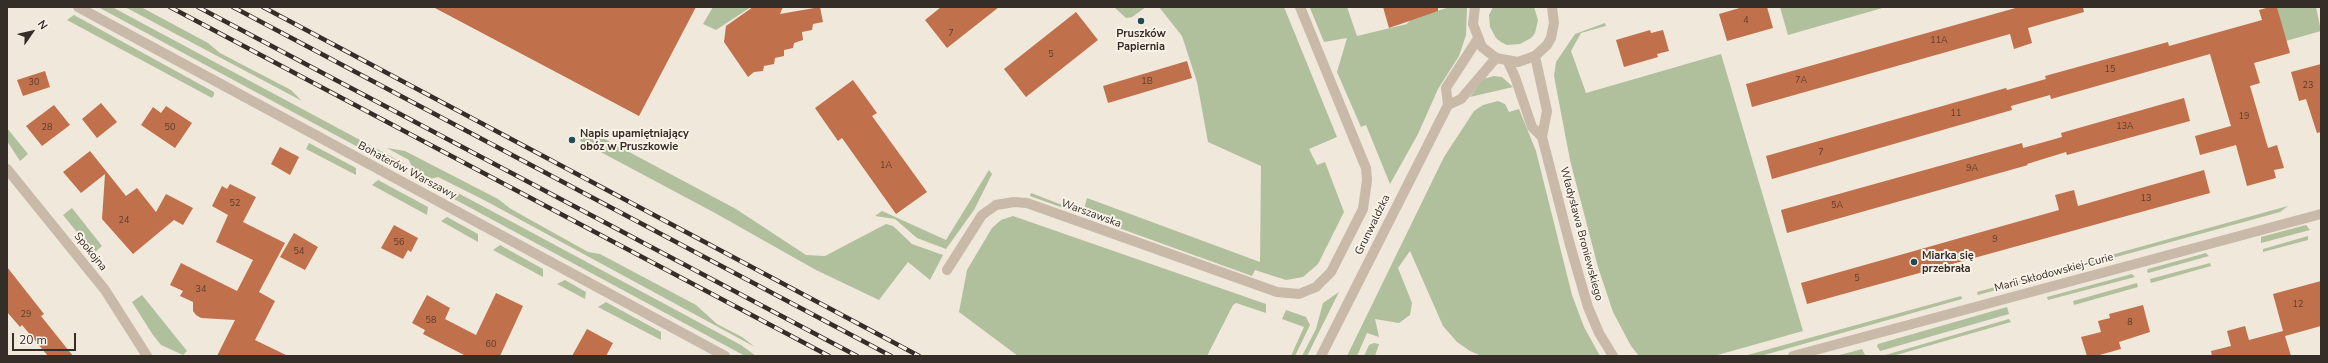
<!DOCTYPE html>
<meta charset="utf-8">
<style>
body{margin:0}
#map{position:relative;width:2328px;height:363px;overflow:hidden;background:#f0e8db;font-family:"Nunito Sans",sans-serif}
canvas{display:block}
.frame{position:absolute;inset:0;border:8px solid #352d28;pointer-events:none}
.north{position:absolute;left:12px;top:12px;width:40px;height:40px;-webkit-text-stroke:3px #f8f2e7;paint-order:stroke;rotate:56deg;font-size:11px;font-weight:700;line-height:16px;text-align:center;color:#352d28}
.north::after{content:'';display:block;margin:auto;width:14px;height:18px;background:#352d28;clip-path:polygon(50% 0,100% 100%,50% 72%,0 100%)}
.scale{position:absolute;left:12px;top:333px;width:64px;height:18px;box-sizing:border-box;border:2px solid #352d28;border-top:0;padding-left:5px;font-size:12px;line-height:14px;white-space:nowrap;color:#352d28;-webkit-text-stroke:3px #f8f2e7;paint-order:stroke}
</style>
<div id="map">
<canvas width="2328" height="363"></canvas>
<div class="frame"></div>
<div class="north">N</div>
<div class="scale">20 m</div>
</div>
<script>
const ctx = document.querySelector('canvas').getContext('2d');
ctx.lineJoin = 'round';
function paint(path, color) {
  ctx.fillStyle = color;
  ctx.fill(path, 'evenodd');
}
function toPath(rows) {
  const path = new Path2D();
  for (const r of rows) {
    path.moveTo(r[0], r[1]);
    for (let i = 2; i < r.length; i += 2) path.lineTo(r[i], r[i + 1]);
  }
  return path;
}
function stroke(path, color, width, dash) {
  ctx.strokeStyle = color;
  ctx.lineWidth = width;
  ctx.lineCap = dash ? 'butt' : 'round';
  ctx.setLineDash(dash || []);
  ctx.stroke(path);
}
function write(font, color, halo, rows, align = 'center') {
  ctx.font = font + ' "Nunito Sans",sans-serif';
  ctx.lineWidth = 4;
  ctx.setLineDash([]);
  ctx.textBaseline = 'middle';
  ctx.strokeStyle = halo;
  ctx.fillStyle = color;
  for (const [text, x, y, turn = 0] of rows) {
    ctx.save();
    ctx.translate(x, y);
    ctx.rotate((+turn || 0) * Math.PI / 180);
    ctx.textAlign = isNaN(turn) ? turn : align;
    if (halo) ctx.strokeText(text, 0, 0);
    ctx.fillText(text, 0, 0);
    ctx.restore();
  }
}
const green = toPath([
 [98,7,112,7,403,163,407,171,406,173],
 [125,7,141,7,208,43,220,53,291,90,302,101],
 [713,7,751,7,716,30,703,24],
 [1114,7,1146,7,1132,17,1126,18],
 [1159,7,1284,7,1337,137,1309,149,1317,165,1325,162,1344,212,1318,264,1303,277,1286,280,1255,270,1252,276,1030,196,1031,193,1083,213,1087,198,1260,262,1261,166,1208,142,1197,82,1182,36],
 [1347,7,1357,36,1407,24,1411,19,1450,7,1467,7,1466,35,1459,56,1438,89,1418,134,1390,184,1366,125,1361,127,1337,72,1347,38,1324,42,1310,8],
 [1493,7,1534,7,1538,20,1535,33,1531,38,1520,44,1507,45,1501,42,1496,38,1490,27,1489,15],
 [1780,7,1886,7,1788,35],
 [2277,7,2316,7,2321,31,2286,41],
 [74,15,214,92,214,95,212,98,67,20],
 [1605,23,1606,26,1581,33,1571,51,1586,93,1721,54,1803,331,1714,356,1639,356,1631,346,1613,312,1598,267,1570,160,1554,76,1556,62,1575,34],
 [1494,76,1502,77,1513,87,1470,97,1483,79],
 [1498,101,1505,104,1509,112,1519,109,1536,151,1572,295,1584,327,1600,356,1482,356,1470,351,1457,342,1443,326,1410,251,1398,268,1412,303,1410,315,1399,323,1375,319,1379,337,1367,333,1357,356,1347,356,1444,157,1474,111,1483,105],
 [7,128,28,154,20,161,7,141],
 [586,129,736,209,806,255,825,256,886,224,893,226,912,244,943,255,930,280,908,262,879,300,816,270,715,213,580,141],
 [309,143,356,168,356,175,306,149],
 [387,148,405,151,498,199,511,209,588,252,600,254,696,305,717,324,742,337,755,347,484,200,438,177,430,179,413,169,409,160],
 [989,170,992,174,974,210,946,249,917,238,895,219,875,216,882,211,946,240],
 [378,180,428,207,427,215,372,185],
 [434,183,439,183,488,209,741,345,756,356,745,356,430,186],
 [2288,206,2280,212,1978,295,1977,292],
 [72,208,102,246,94,253,63,215],
 [1013,216,1266,304,1266,313,1236,303,1233,305,1207,356,1018,356,959,312,967,270,992,228,1001,220],
 [447,217,478,234,478,242,441,221],
 [2306,225,2310,230,2261,243,2261,237],
 [2308,236,2308,240,2263,252,2263,249],
 [500,245,543,269,543,277,493,250],
 [2206,253,2209,256,2148,273,2147,271,2148,269],
 [2210,263,2211,266,2151,283,2150,279],
 [2132,274,2135,277,2048,300,2047,297],
 [565,280,586,292,585,299,557,284],
 [2137,283,2138,287,2074,305,2073,301],
 [1339,292,1307,356,1302,356,1316,329,1323,303],
 [142,295,187,351,183,355,161,345,153,335,132,302],
 [1961,296,1962,299,1761,356,1744,356],
 [606,302,661,332,661,340,598,307],
 [2007,307,2009,314,1880,351,1877,346,1878,344],
 [1286,310,1306,317,1310,325,1295,356,1291,356,1304,327,1282,319],
 [2009,319,2011,322,1893,356,1882,356],
 [1374,343,1379,344,1375,356,1364,356,1369,345],
 [1862,349,1865,355,1862,356,1836,356]
]);
const building = toPath([
 [433,7,696,7,639,116],
 [753,7,783,7,780,14,820,7,823,22,813,24,812,30,802,32,803,40,794,43,793,48,784,50,784,56,775,58,774,64,764,66,763,71,754,72,748,77,724,42,726,26],
 [941,7,999,7,947,48,925,20],
 [1383,7,1438,7,1438,11,1389,28],
 [1743,7,1767,7,1773,28,1727,41,1719,14],
 [2019,7,2083,7,2084,12,2028,28,2032,43,2014,49,2010,34,1752,107,1746,84],
 [2270,7,2277,7,2290,53,2254,63,2260,83,2250,86,2268,148,2277,145,2284,168,2274,170,2276,178,2247,186,2236,145,2200,155,2195,136,2231,126,2210,54,2051,99,2050,95,2011,106,2012,110,1772,179,1766,156,2006,88,2007,90,2046,79,2045,76,2168,42,2169,46,2262,20,2259,10],
 [1076,12,1098,40,1026,97,1004,69],
 [1650,30,1651,33,1663,30,1669,51,1657,54,1658,57,1624,67,1616,40],
 [1187,61,1192,78,1108,103,1103,86],
 [2321,64,2321,132,2317,133,2306,99,2299,101,2291,72],
 [45,71,50,87,23,96,17,80],
 [853,80,877,113,872,116,927,192,896,214,842,138,838,141,815,108],
 [2184,98,2190,121,2067,155,2066,152,2027,164,2028,165,1787,233,1781,210,2022,143,2023,148,2062,137,2061,133],
 [101,103,117,122,97,138,82,119],
 [54,105,70,125,42,146,26,126],
 [166,106,192,123,175,148,141,125,153,107,161,113],
 [280,147,299,157,290,175,271,164],
 [90,151,126,196,137,188,156,212,166,194,193,208,183,225,174,220,133,254,102,219,105,174,81,193,63,172],
 [2204,170,2210,193,1807,304,1801,283,2059,210,2055,195,2074,190,2078,206],
 [230,184,256,197,243,222,285,243,259,292,275,301,255,340,288,356,217,356,235,320,201,318,196,315,193,311,193,302,180,296,183,291,170,285,181,263,237,291,253,260,216,242,228,215,212,206,222,186,227,189],
 [394,225,418,238,411,252,408,250,403,259,381,248],
 [294,233,318,247,305,270,280,257],
 [7,267,44,314,41,316,73,356,48,356,22,325,20,327,7,312],
 [2321,281,2321,326,2285,336,2291,356,2212,356,2211,351,2231,346,2227,331,2245,326,2249,340,2283,331,2273,294],
 [496,293,523,306,500,356,466,356,423,334,425,330,412,323,427,295,450,308,445,319,476,335],
 [2143,305,2150,332,2119,342,2121,349,2096,356,2087,356,2081,337,2101,332,2098,321,2110,318,2109,314],
 [587,329,613,343,606,356,572,356]
]);
const minor = toPath([
 [7,169,105,290,147,356],
 [947,270,982,215,996,205,1014,202,1027,203,1277,292,1299,294,1316,287,1331,272,1363,209,1367,180,1366,168,1361,156,1300,7],
 [1793,356,2321,214]
]);
const tertiary = toPath([
 [78,7,725,356],
 [1475,7,1473,24,1482,47,1496,58,1518,62,1535,56,1547,45,1551,38,1554,23,1552,7],
 [1535,56,1547,111,1542,137,1570,245,1588,307,1599,333,1613,356],
 [1508,62,1515,77,1532,127,1542,137],
 [1448,105,1461,99,1496,58],
 [1321,356,1448,105,1446,88,1477,40]
]);
const rail = toPath([
 [170,7,829,356],
 [198,7,857,356],
 [233,7,891,356],
 [263,7,919,356]
]);
const markers = [
 [1141,21,4,"#1f4c54"],
 [572,140,4,"#1f4c54"],
 [1914,262,4,"#1f4c54"]
];
const numberNames = [
 ["4",1746,21],
 ["7",951,34],
 ["11A",1939,41],
 ["5",1051,55],
 ["15",2110,70],
 ["7A",1801,81],
 ["1B",1147,82],
 ["30",34,83],
 ["23",2308,86],
 ["11",1956,114],
 ["19",2244,117],
 ["13A",2125,127],
 ["28",47,128],
 ["50",170,128],
 ["7",1821,153],
 ["1A",886,166],
 ["9A",1972,169],
 ["13",2146,199],
 ["52",235,204],
 ["5A",1837,206],
 ["24",124,221],
 ["9",1995,240],
 ["56",399,243],
 ["54",299,252],
 ["5",1857,279],
 ["34",201,290],
 ["12",2298,305],
 ["29",26,315],
 ["58",431,321],
 ["8",2130,323],
 ["60",491,345]
];
const poiNames = [
 ["Pruszków",1141,34,"center"],
 ["Papiernia",1141,47,"center"],
 ["Napis upamiętniający",580,134],
 ["obóz w Pruszkowie",580,147],
 ["Miarka się",1922,256],
 ["przebrała",1922,269]
];
const streetNames = [
 ["Bohaterów Warszawy",407,171,28],
 ["Warszawska",1091,214,20],
 ["Grunwaldzka",1373,225,-64],
 ["Władysława Broniewskiego",1581,234,75],
 ["Spokojna",90,252,51],
 ["Marii Skłodowskiej-Curie",2054,273,-15]
];
paint(green, '#b0bf9c');
paint(building, '#c0704a');
stroke(minor, '#c8b9a8', 10);
stroke(tertiary, '#c8b9a8', 10);
stroke(rail, '#352d28', 4.5);
stroke(rail, '#f8f2e7', 3, [9]);
for (const [x, y, r, color] of markers) {
  const dot = new Path2D();
  dot.arc(x, y, r, 0, 2 * Math.PI);
  ctx.fillStyle = color;
  ctx.fill(dot);
  stroke(dot, '#f8f2e7', 1.5);
}
write('9px', '#583e30', null, numberNames);
write('bold 11px', '#352d28', '#f8f2e7', poiNames, 'left');
write('11px', '#352d28', '#f8f2e7', streetNames);
</script>
